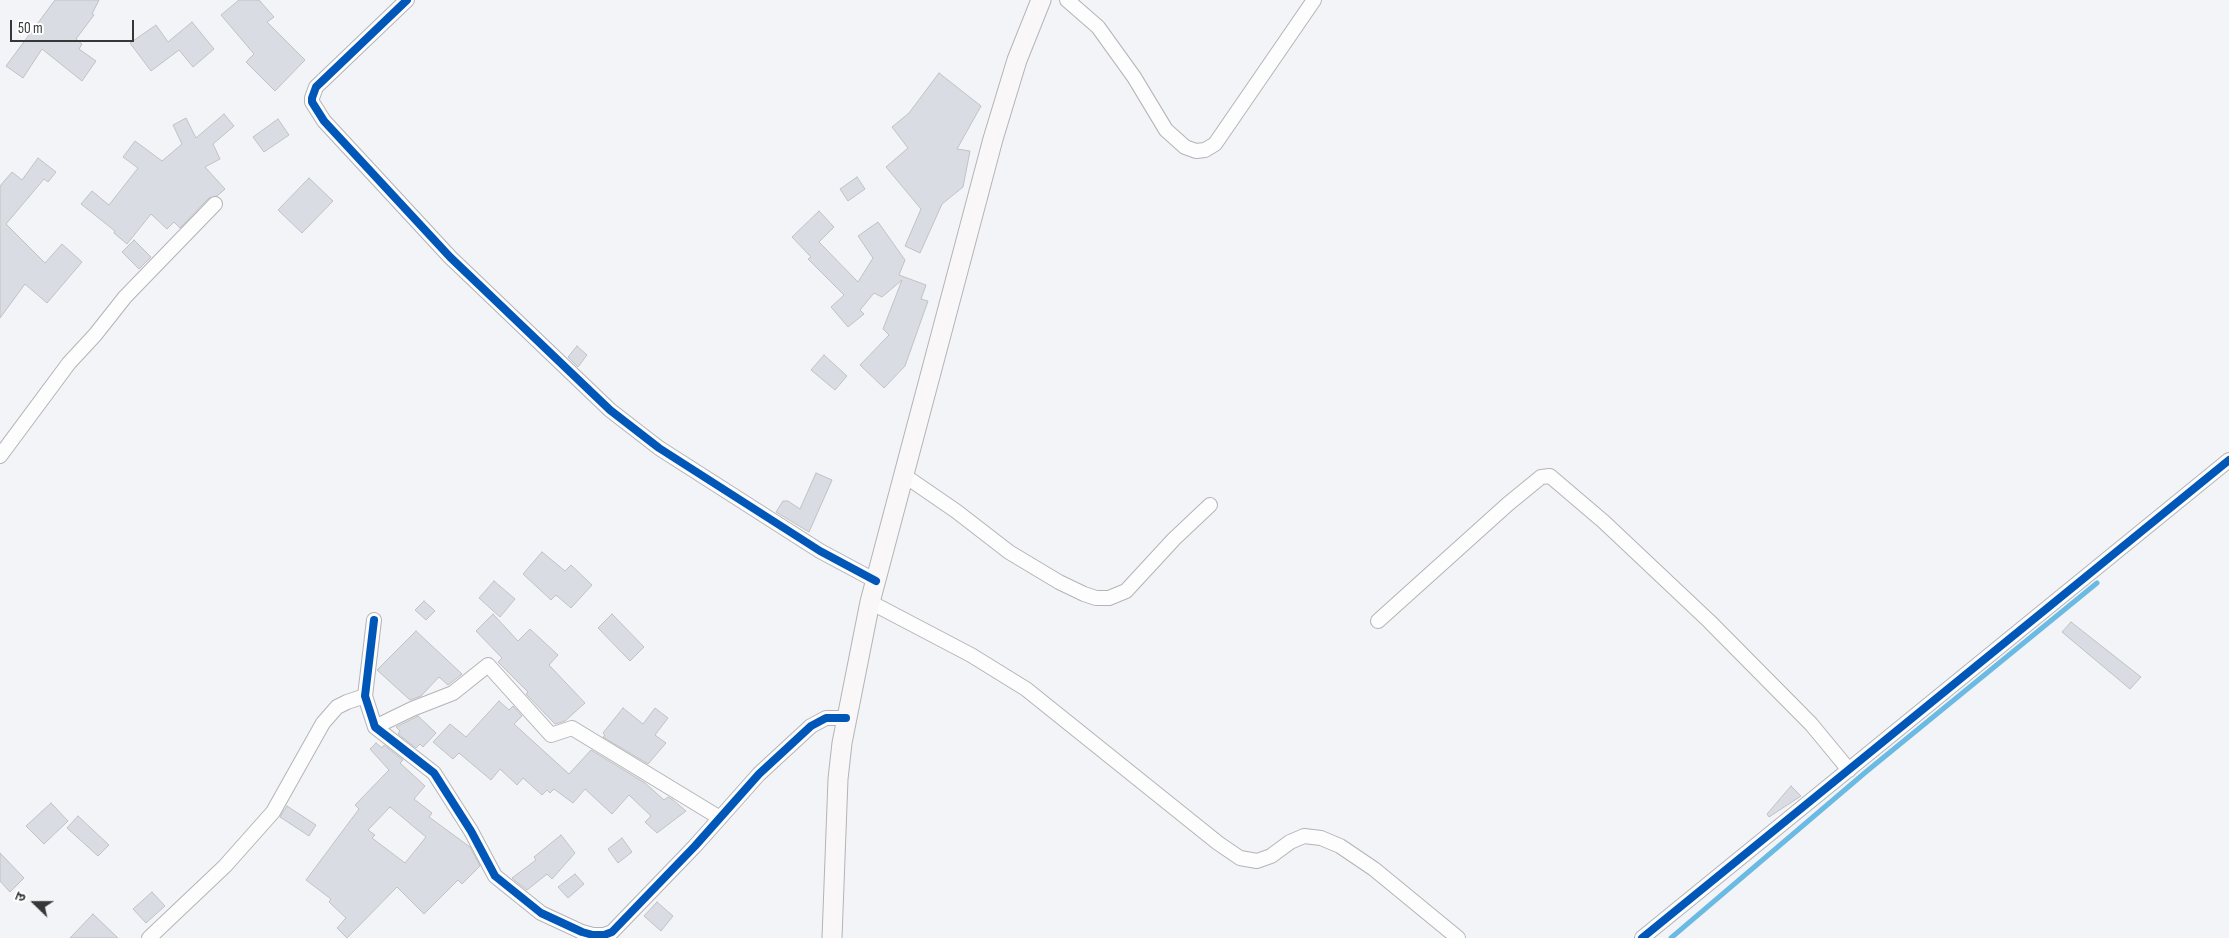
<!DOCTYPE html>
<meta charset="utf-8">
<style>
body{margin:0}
#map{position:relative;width:2229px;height:938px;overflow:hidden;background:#f3f4f7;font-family:"Sofia Sans Condensed","Noto Sans Devanagari",sans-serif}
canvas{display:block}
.north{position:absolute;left:10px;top:878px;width:50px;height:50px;-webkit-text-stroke:4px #fff;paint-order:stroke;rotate:292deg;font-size:14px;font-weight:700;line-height:20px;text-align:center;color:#363739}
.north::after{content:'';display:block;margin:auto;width:18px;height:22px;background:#363739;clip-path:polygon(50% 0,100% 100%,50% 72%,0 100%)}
.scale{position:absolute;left:10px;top:20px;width:124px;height:22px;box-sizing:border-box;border:2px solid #363739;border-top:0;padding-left:6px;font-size:15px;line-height:18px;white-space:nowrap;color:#363739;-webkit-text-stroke:4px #fff;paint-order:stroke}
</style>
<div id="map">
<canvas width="2229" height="938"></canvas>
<div class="north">उ</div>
<div class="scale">50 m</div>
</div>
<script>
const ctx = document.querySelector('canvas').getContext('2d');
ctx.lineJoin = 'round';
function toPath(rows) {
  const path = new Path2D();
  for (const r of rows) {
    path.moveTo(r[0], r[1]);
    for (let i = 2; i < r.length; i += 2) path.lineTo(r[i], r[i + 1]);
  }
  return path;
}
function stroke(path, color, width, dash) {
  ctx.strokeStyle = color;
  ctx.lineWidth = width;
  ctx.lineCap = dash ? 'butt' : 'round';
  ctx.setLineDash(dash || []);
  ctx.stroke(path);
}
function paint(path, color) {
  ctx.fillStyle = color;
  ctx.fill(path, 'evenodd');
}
const stream = toPath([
 [1671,938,1867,771,2097,583]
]);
const building = toPath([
 [55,0,99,0,92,14,94,15,76,39,82,44,79,49,96,61,82,81,42,49,23,78,6,66,55,0],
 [239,0,259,0,274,17,267,22,305,60,275,91,246,62,254,54,221,15,239,0],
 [192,22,214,49,193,67,179,50,151,71,130,43,156,25,168,42,192,22],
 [939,73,981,106,957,149,970,151,963,187,942,204,920,253,905,246,921,209,886,167,908,148,892,127,909,113,939,73],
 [224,114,234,126,213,144,220,159,205,167,225,189,217,196,209,198,180,228,174,222,167,229,151,214,127,244,114,233,115,231,81,204,92,191,109,205,138,168,123,157,135,141,162,161,182,144,173,125,186,118,196,138,224,114],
 [278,119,289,135,264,152,253,137,278,119],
 [38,158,56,172,48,182,44,179,6,224,45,263,62,244,82,262,47,303,25,284,0,318,0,186,12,172,22,180,38,158],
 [857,177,865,189,848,201,840,189,857,177],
 [309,178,333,201,302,233,278,210,309,178],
 [819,211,834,227,819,242,858,282,873,258,858,236,878,222,905,260,899,275,926,285,921,299,928,301,905,366,884,388,860,365,889,335,883,329,902,280,882,297,874,293,860,310,864,314,848,327,831,307,844,295,808,259,811,257,792,237,819,211],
 [134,240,151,257,139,269,122,252,134,240],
 [577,346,587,355,578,367,568,357,577,346],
 [824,355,847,376,835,390,811,370,824,355],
 [816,473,832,480,809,532,776,512,783,501,788,501,800,509,816,473],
 [542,552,565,571,571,565,592,585,571,608,556,595,551,600,523,574,542,552],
 [494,581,515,599,500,617,479,598,494,581],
 [424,601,435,611,426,620,415,610,424,601],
 [493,614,518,641,530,629,558,655,549,665,585,703,565,721,555,724,526,694,528,692,498,662,502,658,476,631,493,614],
 [612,614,644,647,630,661,598,628,612,614],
 [2071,622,2141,677,2130,689,2062,632,2071,622],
 [416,631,462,674,448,685,439,677,421,696,410,700,377,670,416,631],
 [499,701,509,710,513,706,522,716,514,724,569,774,591,750,645,783,664,800,668,797,673,800,686,811,657,833,645,822,651,816,629,795,612,814,585,789,573,803,554,789,550,793,547,790,542,795,523,778,517,785,500,769,491,780,459,753,453,759,433,742,450,724,466,737,499,701],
 [623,708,643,724,655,708,668,718,655,735,666,743,648,764,603,737,605,735,603,733,623,708],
 [418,716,436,733,423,747,420,744,416,748,398,734,400,731,396,727,418,716],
 [376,743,382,748,384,745,403,760,400,763,425,786,414,799,432,813,429,817,470,847,480,866,462,884,458,880,424,914,397,887,347,938,337,928,346,918,329,902,331,899,306,880,359,809,355,805,389,770,370,749,376,743],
 [390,807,426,837,405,863,372,838,375,835,368,830,390,807],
 [1791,786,1801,796,1769,817,1767,814,1791,786],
 [51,803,68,821,44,844,26,826,51,803],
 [287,806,316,825,309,836,280,817,287,806],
 [78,816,109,845,98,856,67,828,78,816],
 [561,835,575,853,552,879,547,874,527,890,514,880,512,878,536,860,534,857,561,835],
 [622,838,632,852,618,863,608,849,622,838],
 [0,853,24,878,10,892,0,881,0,853],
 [575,874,584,884,568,898,558,887,575,874],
 [152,892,165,906,146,923,133,909,152,892],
 [657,902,673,916,661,931,644,916,657,902],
 [93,914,118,938,70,938,93,914]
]);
const street = toPath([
 [407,0,316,87,312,98,312,102,324,121,450,257,610,410,659,448,820,551,876,581],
 [1067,0,1098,27,1134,77,1166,130,1185,147,1196,151,1205,150,1215,144,1314,0],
 [0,456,69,363,95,335,125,297,215,204],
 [905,476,956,511,1009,552,1059,582,1084,594,1096,598,1109,598,1126,591,1174,539,1210,505],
 [870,602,971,655,1026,689,1218,843,1240,858,1257,861,1271,856,1290,842,1304,836,1321,838,1340,846,1374,869,1458,938],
 [374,620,365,696,375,727,434,773,471,831,495,876,541,913,582,932,593,935,604,935,612,932,695,846,759,774,811,726,826,718,846,718],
 [1378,621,1508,504,1541,477,1550,476,1604,522,1709,621,1811,724,1849,770],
 [375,727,412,709,453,693,488,665,551,735,572,728,720,818],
 [149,938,225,866,273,812,323,723,337,707,347,702,365,696],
 [1642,938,2229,460]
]);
const secondary = toPath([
 [832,938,838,779,842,743,870,602,993,139,1017,60,1041,0]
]);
const cycleway = toPath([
 [407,0,316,87,312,98,312,102,324,121,450,257,610,410,659,448,820,551,876,581],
 [374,620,365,696,375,727,434,773,471,831,495,876,541,913,582,932,593,935,604,935,612,932,695,846,759,774,811,726,826,718,846,718],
 [1642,938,2229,460]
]);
stroke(stream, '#6bbae3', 5);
paint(building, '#dadce4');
stroke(building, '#c0c1c3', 1);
stroke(street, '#b4b4b7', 16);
stroke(secondary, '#b4b4b7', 21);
stroke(street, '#fdfdfe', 14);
stroke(secondary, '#f9f7f7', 19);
stroke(cycleway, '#0057b8', 8);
</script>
